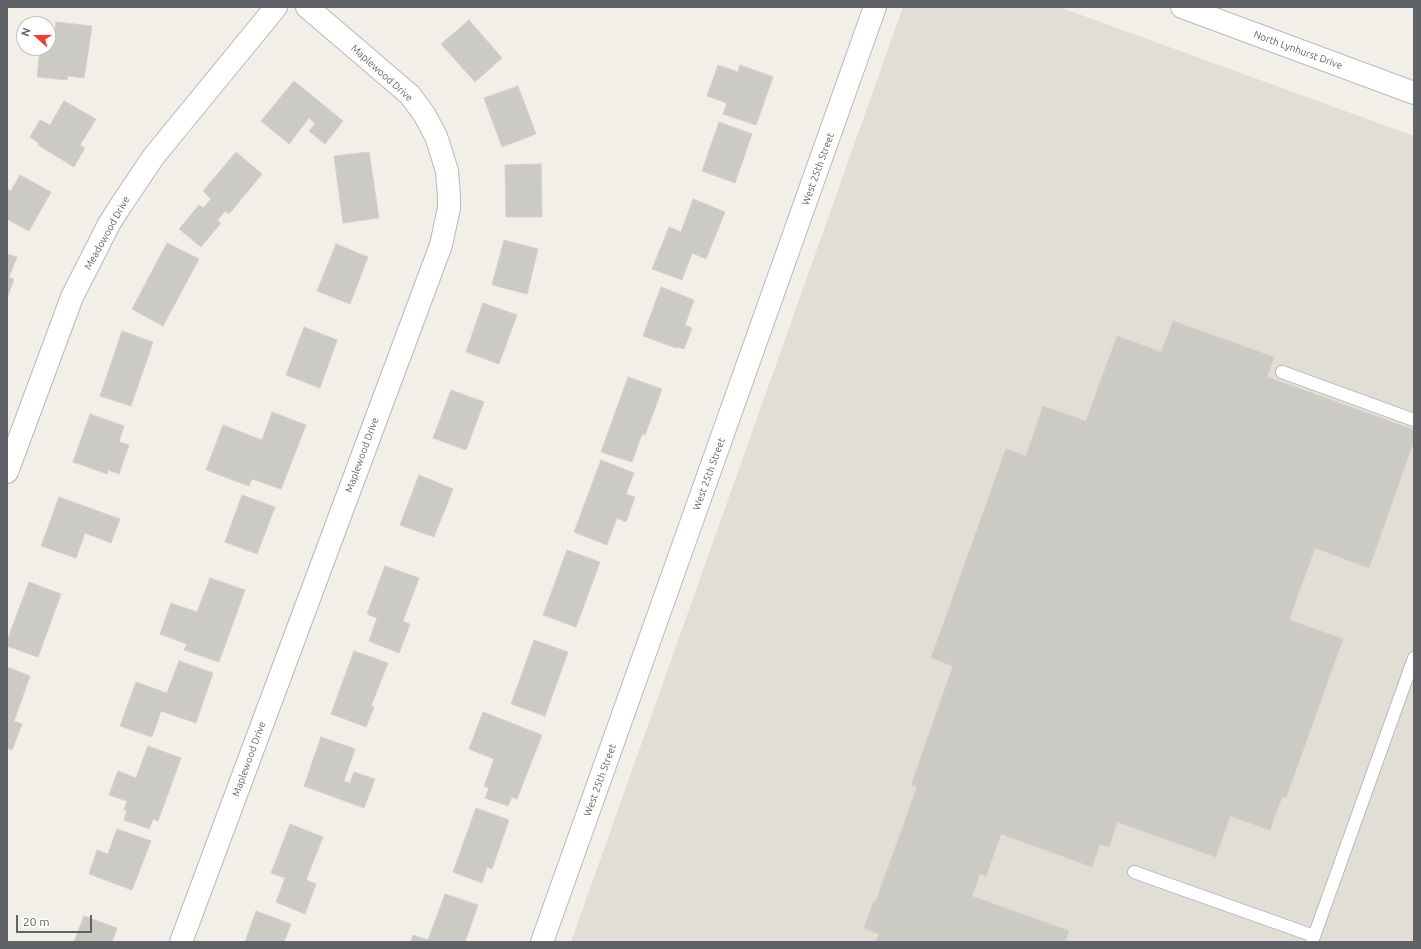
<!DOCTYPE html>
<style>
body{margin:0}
#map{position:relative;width:1421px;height:949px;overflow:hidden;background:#f1efe8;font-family:Ubuntu,sans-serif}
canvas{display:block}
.frame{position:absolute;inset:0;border:8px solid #5f6368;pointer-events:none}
.north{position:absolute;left:16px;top:16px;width:40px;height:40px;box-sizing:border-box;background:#fff;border:1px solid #bfc1c3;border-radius:50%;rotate:291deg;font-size:11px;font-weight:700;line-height:16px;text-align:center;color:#5f6368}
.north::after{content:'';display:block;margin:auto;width:14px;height:18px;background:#ea4335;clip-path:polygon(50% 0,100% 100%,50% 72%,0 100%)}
.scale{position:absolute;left:16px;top:915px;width:76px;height:18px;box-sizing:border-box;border:2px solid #5f6368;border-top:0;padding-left:5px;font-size:12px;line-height:14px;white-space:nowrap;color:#5f6368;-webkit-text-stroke:3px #fff;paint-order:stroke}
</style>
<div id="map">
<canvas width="1421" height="949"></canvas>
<div class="frame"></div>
<div class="north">N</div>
<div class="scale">20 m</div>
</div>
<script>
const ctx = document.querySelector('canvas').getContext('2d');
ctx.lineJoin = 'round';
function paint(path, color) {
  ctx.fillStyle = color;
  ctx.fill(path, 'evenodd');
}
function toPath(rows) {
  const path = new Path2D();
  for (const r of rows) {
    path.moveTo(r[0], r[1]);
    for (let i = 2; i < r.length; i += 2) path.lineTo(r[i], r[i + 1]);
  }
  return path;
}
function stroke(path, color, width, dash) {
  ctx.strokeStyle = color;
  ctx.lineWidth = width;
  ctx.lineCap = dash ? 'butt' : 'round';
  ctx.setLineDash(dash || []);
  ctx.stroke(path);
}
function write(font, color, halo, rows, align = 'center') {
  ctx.font = font + ' Ubuntu,sans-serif';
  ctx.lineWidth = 3;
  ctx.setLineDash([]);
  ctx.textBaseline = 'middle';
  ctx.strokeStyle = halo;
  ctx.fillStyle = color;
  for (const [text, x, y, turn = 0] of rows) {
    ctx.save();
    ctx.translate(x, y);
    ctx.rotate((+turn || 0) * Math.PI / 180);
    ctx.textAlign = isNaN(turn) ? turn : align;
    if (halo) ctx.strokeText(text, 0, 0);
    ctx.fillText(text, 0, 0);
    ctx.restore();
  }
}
const education = toPath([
 [903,7,1059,7,1414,136,1414,942,571,942]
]);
const building = toPath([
 [469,20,502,58,475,82,441,44,469,20],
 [56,22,92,26,84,78,68,76,67,80,37,77,40,48,52,49,56,22],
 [718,65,738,72,740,65,773,77,756,125,723,114,727,103,707,96,718,65],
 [294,81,343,121,325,144,309,131,315,124,309,118,289,144,261,121,294,81],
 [518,86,536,134,502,147,484,98,518,86],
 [64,101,96,119,80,145,85,148,74,167,38,145,39,143,30,137,40,120,50,125,64,101],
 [719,122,752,134,735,183,702,171,719,122],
 [236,152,262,174,229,214,225,211,217,221,221,223,201,247,179,229,199,205,203,208,211,199,203,191,236,152],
 [369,152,379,218,343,223,334,156,369,152],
 [541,164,542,217,506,217,505,165,541,164],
 [20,175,51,192,29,231,7,219,7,189,11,191,20,175],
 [693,199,725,212,706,259,692,253,682,280,652,269,669,227,681,232,693,199],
 [504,240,538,249,527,294,492,285,504,240],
 [167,243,199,259,163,326,132,309,167,243],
 [336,244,368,257,350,304,317,291,336,244],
 [7,254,17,257,9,277,14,279,7,298,7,254],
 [661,287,694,300,685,325,692,328,684,349,677,347,676,348,643,336,661,287],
 [483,303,517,315,499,364,466,352,483,303],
 [1173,321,1274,357,1267,377,1414,430,1414,441,1369,568,1315,548,1289,620,1343,639,1286,798,1282,797,1270,830,1230,816,1216,857,1117,822,1109,847,1100,844,1092,867,1001,834,986,876,980,874,972,896,1069,931,1065,942,876,942,879,934,864,928,874,901,876,901,917,787,911,785,953,666,931,658,1006,449,1026,456,1043,406,1086,421,1117,336,1161,352,1173,321],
 [304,327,337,340,320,388,286,375,304,327],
 [122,331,153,342,131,406,100,396,122,331],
 [628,377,662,389,645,435,642,434,632,462,601,452,628,377],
 [451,390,484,402,466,450,433,438,451,390],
 [272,412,306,425,281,489,252,479,249,486,206,470,223,425,262,440,272,412],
 [90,414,124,426,119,442,129,445,119,474,108,470,107,474,73,462,90,414],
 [601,460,634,473,626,494,635,497,626,522,617,518,607,545,574,532,601,460],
 [419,475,453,489,434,537,400,525,419,475],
 [242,495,275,507,257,554,225,542,242,495],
 [59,497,120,519,111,543,85,533,76,558,41,546,59,497],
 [567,550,600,562,576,627,543,615,567,550],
 [385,566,419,578,403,621,410,624,399,653,369,641,377,618,367,614,385,566],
 [210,578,245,590,219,662,184,650,187,644,160,634,171,603,197,612,210,578],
 [29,582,61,594,38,657,7,646,7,641,29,582],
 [534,640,568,652,545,716,511,704,534,640],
 [354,651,388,663,371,706,374,707,366,727,331,714,354,651],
 [179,661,213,673,196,723,161,711,152,737,120,726,136,682,167,693,179,661],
 [7,667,30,676,14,721,22,724,12,750,7,748,7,667],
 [483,712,542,735,517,799,512,797,508,806,485,798,489,788,484,786,494,759,469,749,483,712],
 [321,737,355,749,344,781,350,783,354,772,375,779,364,808,304,786,321,737],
 [148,746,181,758,158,821,153,819,149,829,124,820,127,810,124,810,127,801,109,795,118,771,136,778,148,746],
 [476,808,509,820,492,869,487,867,482,883,453,872,476,808],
 [290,824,323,837,306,880,316,884,305,914,276,902,285,878,271,873,290,824],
 [117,829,151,841,132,890,89,874,97,850,108,854,117,829],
 [445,894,478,905,465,942,411,942,413,935,428,940,445,894],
 [256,911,291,924,284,942,245,942,256,911],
 [84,916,117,928,112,942,74,942,84,916]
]);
const service = toPath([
 [1282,372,1414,420],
 [1134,872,1314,936],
 [1312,942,1414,658]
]);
const minor = toPath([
 [7,472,72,297,109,224,121,205,154,156,276,7],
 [181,942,441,245,449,208,449,196,447,171,436,136,424,114,410,95,307,7]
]);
const tertiary = toPath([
 [542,942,875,7]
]);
const secondary = toPath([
 [1182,7,1414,93]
]);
const streetNames = [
 ["North Lynhurst Drive",1298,50,20],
 ["Maplewood Drive",382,73,42],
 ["West 25th Street",818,169,-70],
 ["Meadowood Drive",107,233,-61],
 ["Maplewood Drive",362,455,-70],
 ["West 25th Street",709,474,-70],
 ["Maplewood Drive",249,759,-70],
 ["West 25th Street",600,780,-70]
];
paint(education, '#e1ded6');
paint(building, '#cccac5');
stroke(building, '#d6d1c6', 1);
stroke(service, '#b5b8bc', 14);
stroke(minor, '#b5b8bc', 24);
stroke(tertiary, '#b5b8bc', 24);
stroke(secondary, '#b6babf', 24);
stroke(service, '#fff', 12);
stroke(minor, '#fff', 22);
stroke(tertiary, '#fff', 22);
stroke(secondary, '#fff', 22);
write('10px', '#5f6368', '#fff', streetNames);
</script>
